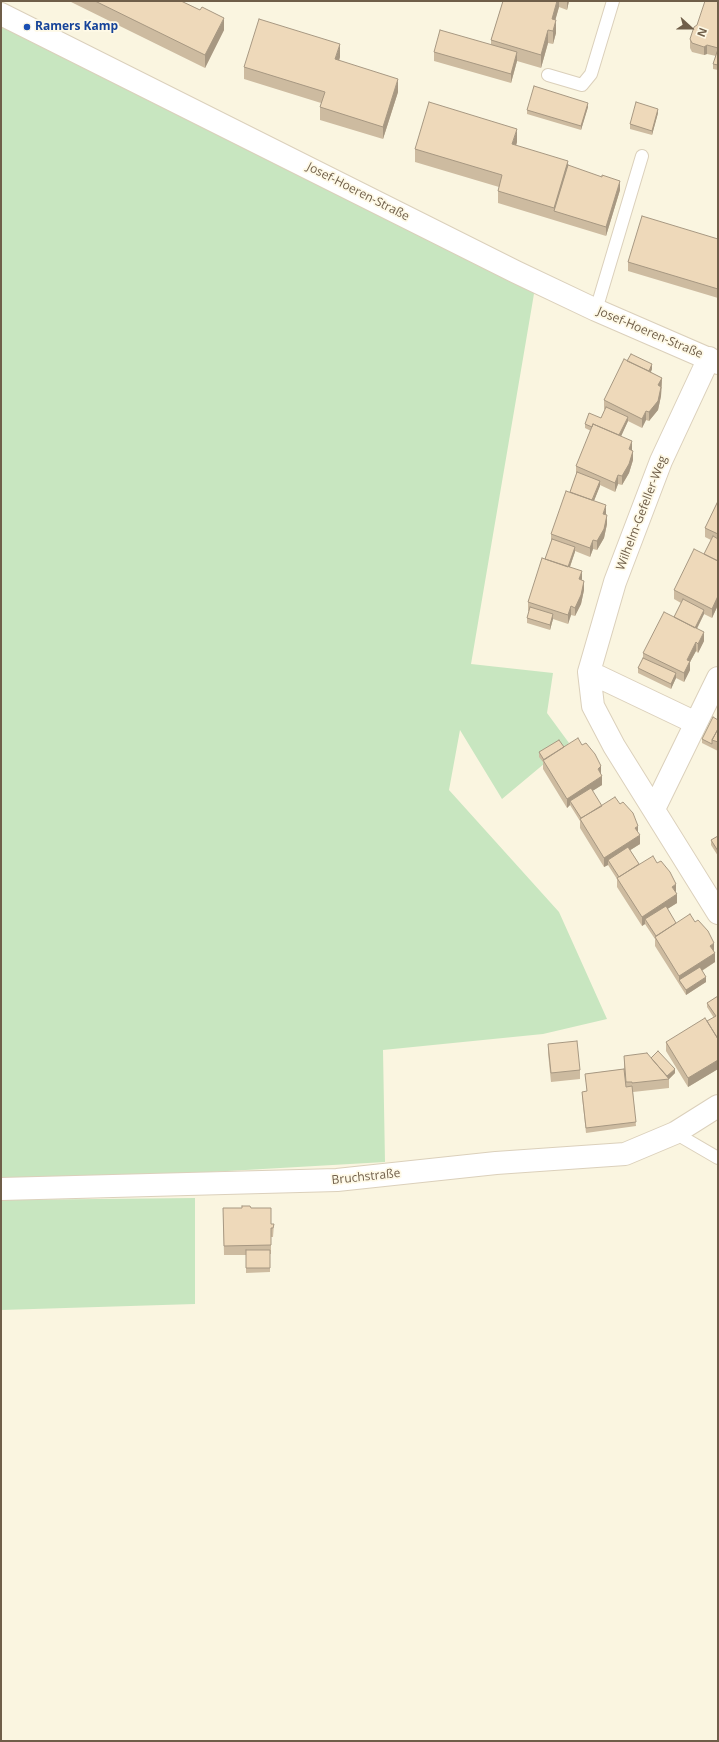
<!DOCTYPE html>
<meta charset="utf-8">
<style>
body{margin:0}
#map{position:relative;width:719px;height:1742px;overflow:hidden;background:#faf5e0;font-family:"Open Sans",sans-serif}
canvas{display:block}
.frame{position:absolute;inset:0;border:2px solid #6f5e49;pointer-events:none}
.north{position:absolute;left:671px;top:8px;width:40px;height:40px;-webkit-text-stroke:3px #fef9e6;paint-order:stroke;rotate:111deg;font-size:11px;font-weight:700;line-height:16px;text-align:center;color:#6f5e49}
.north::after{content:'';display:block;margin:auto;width:14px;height:18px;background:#6f5e49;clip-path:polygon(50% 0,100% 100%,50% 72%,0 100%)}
</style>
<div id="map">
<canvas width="719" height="1742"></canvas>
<div class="frame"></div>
<div class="north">N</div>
</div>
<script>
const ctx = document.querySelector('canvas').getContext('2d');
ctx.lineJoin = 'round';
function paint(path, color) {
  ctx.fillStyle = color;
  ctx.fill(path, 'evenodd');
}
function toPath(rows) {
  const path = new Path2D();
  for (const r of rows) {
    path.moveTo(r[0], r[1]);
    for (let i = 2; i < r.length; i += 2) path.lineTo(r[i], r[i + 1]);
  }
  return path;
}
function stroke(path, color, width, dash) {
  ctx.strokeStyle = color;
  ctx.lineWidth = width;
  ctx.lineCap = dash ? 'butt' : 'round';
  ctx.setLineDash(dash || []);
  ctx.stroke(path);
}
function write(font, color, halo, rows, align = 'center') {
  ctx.font = font + ' "Open Sans",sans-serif';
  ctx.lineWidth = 3.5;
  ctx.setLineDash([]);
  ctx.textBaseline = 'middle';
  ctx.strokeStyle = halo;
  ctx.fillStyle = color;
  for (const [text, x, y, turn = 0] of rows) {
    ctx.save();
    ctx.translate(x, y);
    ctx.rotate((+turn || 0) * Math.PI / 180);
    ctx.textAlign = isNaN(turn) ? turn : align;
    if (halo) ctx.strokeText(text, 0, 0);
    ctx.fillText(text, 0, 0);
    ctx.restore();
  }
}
const green = toPath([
 [1,19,536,282,471,664,553,673,547,713,569,743,502,799,460,730,449,790,559,912,607,1019,543,1034,383,1050,385,1162,1,1184],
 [195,1198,195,1304,1,1310,1,1200]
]);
const service = toPath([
 [548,75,582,85,591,74,613,1],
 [596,310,642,156],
 [675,1133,718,1158]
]);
const minor = toPath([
 [709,358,661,461,615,582,589,672,593,706,614,746,718,913],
 [589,672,696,723],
 [654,809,718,678],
 [1,1189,337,1180,496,1163,625,1154,675,1133,718,1106]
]);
const tertiary = toPath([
 [1,14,516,272,596,310,718,363]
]);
const wall = toPath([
 [69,1,181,1,200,10,224,30,205,68],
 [503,1,569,1,567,10,559,7,555,20,556,33,553,44,548,43,541,68,517,61,511,83,434,61,434,52,491,45,491,40],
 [718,1,718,70,713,69,713,64,716,56,707,54,704,55,692,52,690,48,690,39,697,25],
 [340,57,339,61,398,92,383,139,320,120,320,107,321,103,244,79,244,67],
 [588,107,581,130,527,114,527,110],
 [658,113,652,135,630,129,630,124],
 [517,142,516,146,568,165,620,190,606,236,498,203,498,191,499,187,415,162,415,149],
 [718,239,718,298,628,271,628,262],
 [627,361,652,369,651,372,662,378,661,396,658,410,649,421,646,420,642,428,628,421,621,436,632,450,633,460,629,473,622,485,618,484,615,492,600,485,594,501,606,515,607,524,604,538,597,550,593,549,590,557,575,551,570,567,582,580,584,590,581,604,575,616,571,615,568,624,553,619,550,630,527,623,527,618,529,611,528,611,528,602,545,559,551,543,551,534,570,492,576,475,576,466,591,431,585,428,585,424,601,418,605,410,604,409,604,400],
 [718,501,718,605,712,618,704,614,697,629,704,641,698,653,696,651,690,662,690,670,684,682,676,678,671,689,638,673,638,668,643,658,643,653,674,617,681,603,674,599,674,590,704,554,711,540,705,537,705,528],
 [718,720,718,751,702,743,702,739],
 [564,747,601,774,602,785,592,791,601,806,638,833,640,844,630,850,639,864,676,892,677,903,667,909,676,923,714,951,715,962,702,971,706,982,686,995,655,946,655,939,645,924,642,926,617,887,617,879,608,865,604,867,580,828,580,821,570,805,567,808,543,769,543,762,539,757,539,752],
 [718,836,718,856,711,845,711,840],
 [718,996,718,1069,688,1087,666,1051,666,1042,714,1018,707,1007,707,1003],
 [548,1044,580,1070,580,1079,551,1082,548,1053],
 [624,1056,651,1058,675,1073,669,1079,669,1088,633,1092,636,1126,586,1133,582,1096,582,1092,587,1091,585,1074,624,1069],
 [223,1208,251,1208,271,1224,274,1224,273,1237,271,1237,271,1254,270,1254,270,1272,246,1273,246,1255,224,1255]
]);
const shadedWall = toPath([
 [557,1,559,1,559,7,552,32,552,19],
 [567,1,569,1,567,10],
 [224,18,224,30,205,68,205,55],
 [556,20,556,33,553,44,553,31],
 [548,30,548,43,541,68,541,55],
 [340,44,340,57,335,72,335,59],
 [707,45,707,54,704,55,704,47],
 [517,52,517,61,511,83,511,74],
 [398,79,398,92,383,139,383,127],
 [588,103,588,107,581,130,581,126],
 [658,109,658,113,652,135,652,131],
 [517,129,517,142,512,157,512,144],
 [568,161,568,174,554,211,554,208],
 [620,181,620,190,606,236,606,227],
 [652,364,652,369,647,380,647,375],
 [662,378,661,396,658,410,649,421,649,412,658,385],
 [646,411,646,420,642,428,642,419],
 [628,417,628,421,618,443,618,438],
 [632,441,632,450,629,458,629,449],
 [633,451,633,460,629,473,622,485,622,476],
 [618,475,618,484,615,492,615,483],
 [600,481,600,486,591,508,591,504],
 [606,505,606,514,603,514],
 [607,515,607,524,604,538,597,550,597,541],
 [593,540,593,549,590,557,590,548],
 [575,547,575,552,567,575,567,570],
 [582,571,582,580,579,579],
 [584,581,584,590,581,604,575,616,575,608],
 [718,596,718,605,712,618,712,609],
 [571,606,571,615,568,624,568,615],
 [704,610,704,614,693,636,693,631],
 [553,614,553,619,550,630,550,625],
 [704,632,704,641,698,653,698,644],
 [696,642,696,651,690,662,690,670,684,682,684,673,687,660],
 [676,673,676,678,671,689,671,684],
 [601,766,601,775,598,769],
 [602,776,602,785,572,804,570,801,570,805,567,808,567,799],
 [638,826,638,835,635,828],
 [640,835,640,844,610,863,608,860,608,865,604,867,604,858],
 [676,884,676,893,672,887],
 [677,894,677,903,647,922,645,919,645,924,642,926,642,917],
 [714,943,714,952,710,946],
 [715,953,715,962,681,984,679,980,679,985,679,976],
 [706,977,706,982,686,995,686,990],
 [718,1060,718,1069,688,1087,688,1078],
 [675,1069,675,1073,669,1079,666,1077]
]);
const building = toPath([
 [95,1,181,1,200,10,202,7,224,18,205,55,95,1],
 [503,1,557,1,552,19,556,20,553,31,548,30,541,55,491,40,503,1],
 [705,1,718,1,718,48,707,45,704,47,692,43,690,39,694,27,697,25,705,1],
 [259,19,340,44,335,59,398,79,383,127,320,107,325,92,244,67,259,19],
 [440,30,517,52,511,74,434,52,440,30],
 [717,52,718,52,718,65,713,64,717,52],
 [534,86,588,103,581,126,527,110,534,86],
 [429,102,517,129,512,144,568,161,554,208,498,191,502,175,415,149,429,102],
 [636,102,658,109,652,131,630,124,636,102],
 [568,165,602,177,602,175,620,181,606,227,554,211,568,165],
 [642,216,718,239,718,289,628,262,642,216],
 [631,354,652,364,649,371,627,361,631,354],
 [624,359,662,378,658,385,661,387,658,401,649,412,646,411,642,419,604,400,624,359],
 [606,407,628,417,619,435,593,424,592,427,585,424,589,413,601,418,606,407],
 [593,424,632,441,629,449,633,451,629,464,622,476,618,475,615,483,576,466,593,424],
 [577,472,600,481,592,500,570,492,577,472],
 [566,491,606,505,603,514,607,515,604,529,597,541,593,540,590,548,551,534,566,491],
 [718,501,718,534,705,528,718,501],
 [713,536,718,539,718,561,704,554,713,536],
 [552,539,575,547,568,567,545,559,552,539],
 [694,549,718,561,718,596,712,609,674,590,694,549],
 [542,558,582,571,579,579,584,581,581,595,575,608,571,606,568,615,528,602,542,558],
 [683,599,704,610,695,628,674,617,683,599],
 [530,607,553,614,550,625,527,618,530,607],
 [664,612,704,632,698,644,696,642,687,660,690,661,684,673,643,653,664,612],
 [643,658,676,673,671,684,638,668,643,658],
 [713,717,718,720,718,729,712,740,712,744,702,739,713,717],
 [718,729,718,742,712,740,718,729],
 [578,738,582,745,586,743,595,754,601,766,598,769,602,776,567,799,543,760,578,738],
 [559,740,564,747,544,760,539,752,559,740],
 [591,788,602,806,581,818,570,801,591,788],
 [615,797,620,804,623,802,633,813,638,826,635,828,640,835,604,858,580,819,615,797],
 [718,836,718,851,711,840,718,836],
 [628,847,639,864,619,877,608,860,628,847],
 [653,856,657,863,661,861,670,872,676,884,672,887,677,894,642,917,617,878,653,856],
 [666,906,676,923,656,936,645,919,666,906],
 [690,914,695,922,698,920,708,931,714,943,710,946,715,953,679,976,655,937,690,914],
 [700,967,706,977,686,990,679,980,700,967],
 [718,996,718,1039,707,1021,716,1016,707,1003,718,996],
 [705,1018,718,1039,718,1060,688,1078,666,1042,705,1018],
 [577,1041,580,1070,551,1073,548,1044,577,1041],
 [658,1051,675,1069,667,1076,651,1058,658,1051],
 [647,1053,669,1079,632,1083,632,1082,626,1082,624,1056,647,1053],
 [624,1069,626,1087,632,1086,636,1122,586,1128,582,1092,587,1091,585,1074,624,1069],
 [242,1206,250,1206,251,1208,271,1208,271,1224,274,1224,273,1228,271,1228,271,1245,224,1246,223,1208,242,1208,242,1206],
 [246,1250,270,1250,270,1268,246,1268,246,1250]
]);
const markers = [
 [27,27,4,"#1a4fb4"]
];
const transitNames = [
 ["Ramers Kamp",35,27]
];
const streetNames = [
 ["Josef-Hoeren-Straße",358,192,27],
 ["Josef-Hoeren-Straße",650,333,23],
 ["Wilhelm-Gefeller-Weg",642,513,-69],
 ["Bruchstraße",366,1177,-6]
];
paint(green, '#c8e6c0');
stroke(service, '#dbd0bb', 14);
stroke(minor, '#dbd0bb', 24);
stroke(tertiary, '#dbd0bb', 24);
stroke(service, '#fff', 12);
stroke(minor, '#fff', 22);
stroke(tertiary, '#fff', 22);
paint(wall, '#cdbba0');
paint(shadedWall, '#a79882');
paint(building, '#eed9ba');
stroke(building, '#a79882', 1);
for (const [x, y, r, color] of markers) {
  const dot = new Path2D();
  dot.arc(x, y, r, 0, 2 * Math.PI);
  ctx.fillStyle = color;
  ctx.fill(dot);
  stroke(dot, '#fef9e6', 1.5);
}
write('bold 12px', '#164399', '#fef9e6', transitNames, 'left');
write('12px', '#6f5e49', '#fef9e6', streetNames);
</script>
